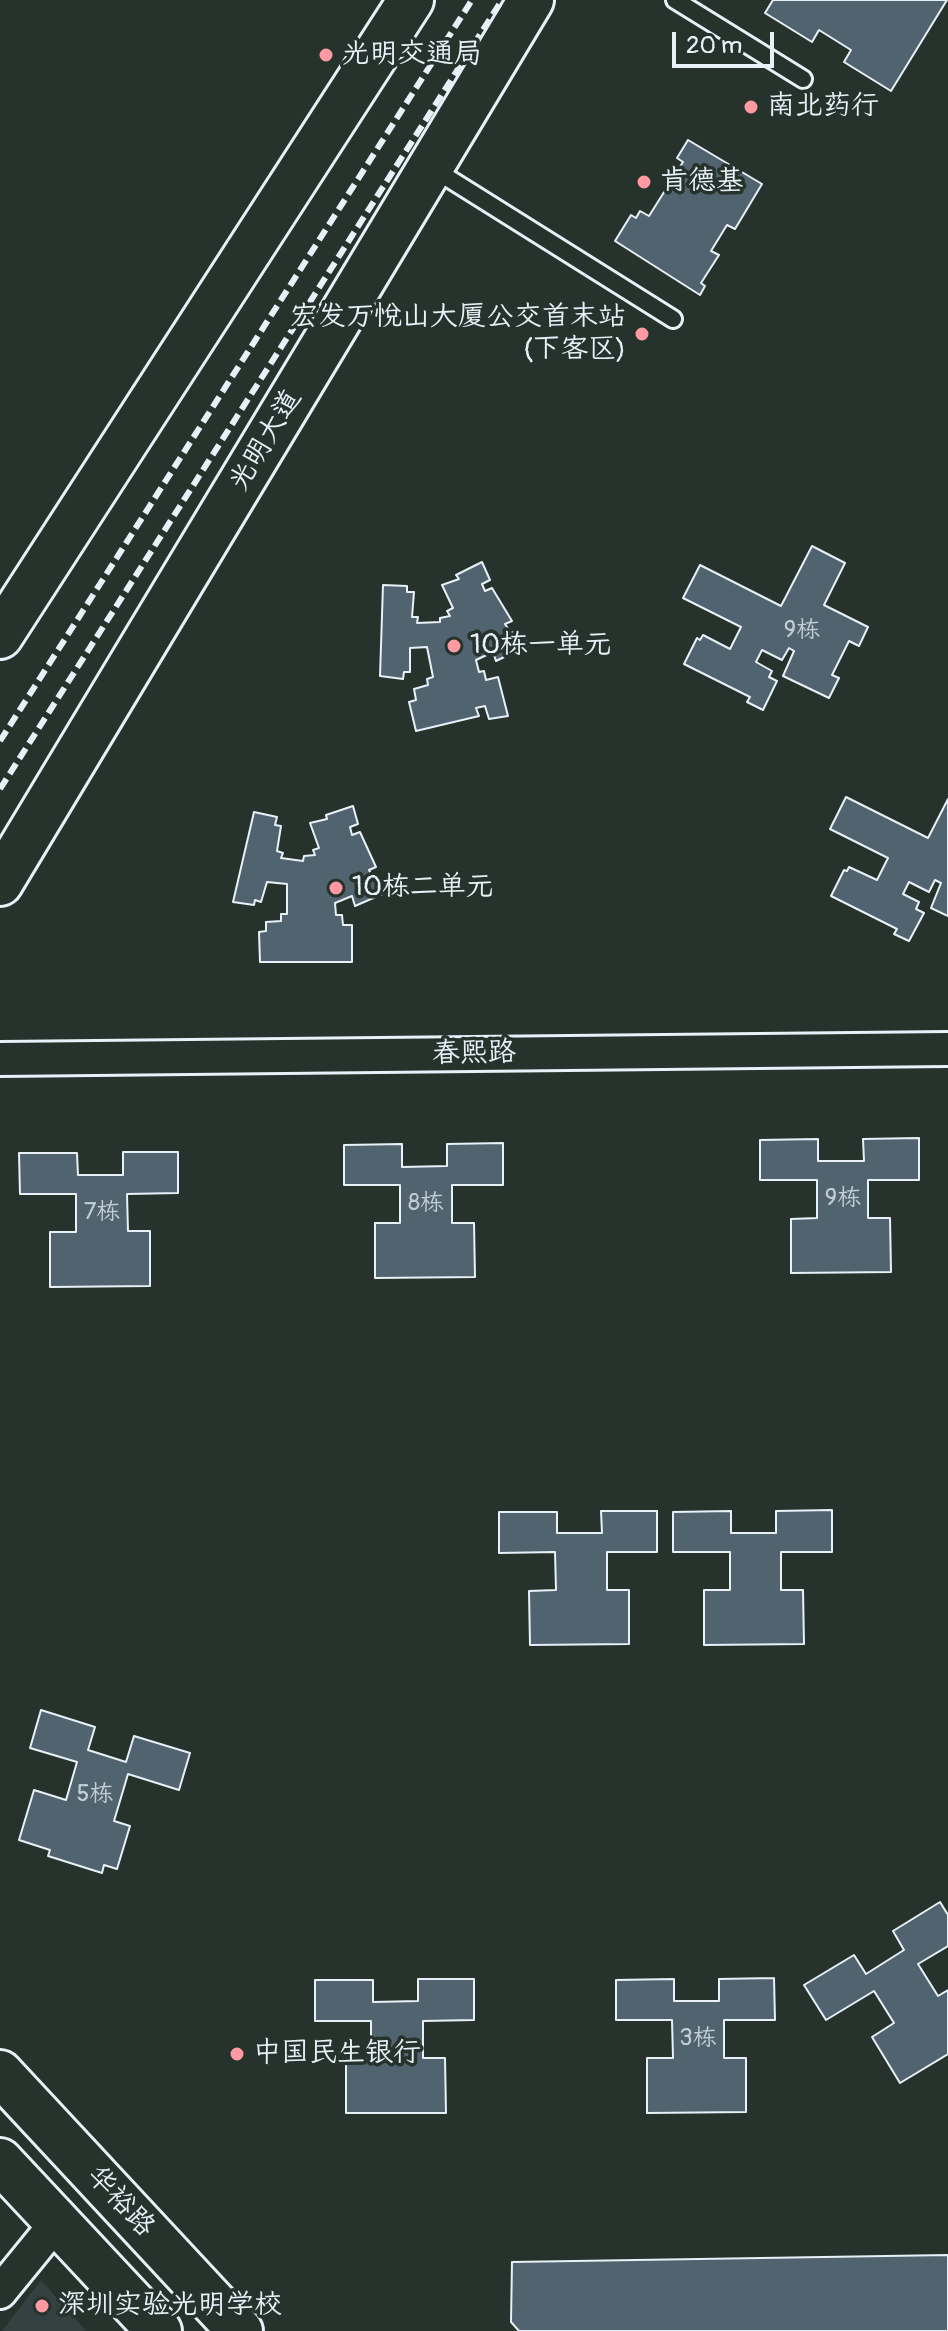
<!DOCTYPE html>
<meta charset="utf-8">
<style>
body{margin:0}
#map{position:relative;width:948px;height:2331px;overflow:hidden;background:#26332d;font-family:Pangolin,sans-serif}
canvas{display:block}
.scale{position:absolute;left:672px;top:32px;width:102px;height:36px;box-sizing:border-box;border:4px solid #e8f1f8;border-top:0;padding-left:10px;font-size:24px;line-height:28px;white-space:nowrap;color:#e8f1f8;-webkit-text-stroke:6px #26332d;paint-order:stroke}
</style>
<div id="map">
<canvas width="948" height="2331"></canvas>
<div class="scale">20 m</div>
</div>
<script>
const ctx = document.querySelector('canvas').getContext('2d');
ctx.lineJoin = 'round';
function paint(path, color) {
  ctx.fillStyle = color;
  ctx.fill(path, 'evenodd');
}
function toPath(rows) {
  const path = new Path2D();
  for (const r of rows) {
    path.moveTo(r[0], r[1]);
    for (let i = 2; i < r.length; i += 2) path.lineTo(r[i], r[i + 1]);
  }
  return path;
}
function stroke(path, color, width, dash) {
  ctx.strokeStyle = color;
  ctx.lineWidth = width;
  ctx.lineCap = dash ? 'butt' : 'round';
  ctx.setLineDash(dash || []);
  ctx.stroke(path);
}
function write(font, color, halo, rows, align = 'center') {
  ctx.font = font + ' Pangolin,"LXGW WenKai TC",sans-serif';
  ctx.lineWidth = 7;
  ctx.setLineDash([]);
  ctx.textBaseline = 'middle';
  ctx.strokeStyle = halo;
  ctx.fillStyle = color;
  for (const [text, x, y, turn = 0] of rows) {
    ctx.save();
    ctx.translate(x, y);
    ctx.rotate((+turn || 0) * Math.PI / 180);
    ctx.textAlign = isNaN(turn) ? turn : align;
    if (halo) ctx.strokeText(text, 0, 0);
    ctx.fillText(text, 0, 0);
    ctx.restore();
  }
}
const built = toPath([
 [41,2280,86,2331,2,2331]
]);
const building = toPath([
 [773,0,947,0,891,91,844,62,851,50,819,30,812,42,765,13,773,0],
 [688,140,762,184,735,229,727,225,711,251,719,255,701,283,705,286,700,295,615,241,631,215,636,218,640,211,649,216,683,162,677,158,688,140],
 [812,546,845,563,824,605,868,627,859,646,849,641,832,675,839,678,829,698,783,676,794,651,789,648,782,660,762,650,756,662,772,671,769,677,777,681,763,710,747,702,750,697,684,664,697,638,700,640,703,635,730,649,741,627,683,598,700,565,781,606,812,546],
 [482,562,490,580,482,584,485,591,492,588,512,621,505,624,511,633,520,630,529,645,496,661,493,652,476,660,479,672,484,671,486,680,498,677,508,716,489,719,485,706,476,708,479,716,416,731,409,702,416,700,414,689,428,685,427,679,433,677,427,647,410,648,410,672,404,672,403,679,380,676,383,585,407,586,407,592,414,592,412,617,418,617,417,623,440,622,440,618,450,616,447,611,453,608,442,585,459,579,456,575,482,562],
 [846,797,928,838,948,799,948,916,931,908,941,883,935,880,929,892,909,882,903,894,919,902,916,909,924,913,909,941,894,934,897,929,831,896,844,870,847,871,849,867,877,880,888,858,830,829,846,797],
 [353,806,358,824,350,827,352,835,360,832,376,867,369,870,375,881,383,878,387,892,355,906,352,896,335,903,336,915,342,915,343,925,352,925,352,962,260,962,259,932,266,931,266,922,281,921,281,914,287,914,287,884,267,882,261,902,255,900,254,905,233,902,254,812,277,817,275,825,281,826,277,851,283,853,281,858,303,861,304,856,315,855,313,850,319,848,310,823,327,819,326,815,353,806],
 [919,1138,919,1180,868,1180,868,1218,890,1218,891,1272,791,1273,791,1219,817,1218,817,1180,760,1180,760,1140,818,1139,818,1161,864,1161,863,1139,919,1138],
 [503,1143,503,1185,452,1185,452,1223,474,1223,475,1277,375,1278,375,1223,400,1223,400,1185,344,1185,344,1145,402,1144,402,1167,447,1166,447,1144,503,1143],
 [123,1152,178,1152,178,1193,127,1194,128,1231,150,1231,150,1286,50,1287,50,1232,76,1232,76,1194,20,1194,19,1153,77,1153,78,1175,123,1175,123,1152],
 [832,1510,832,1552,781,1552,781,1590,803,1590,804,1644,704,1645,704,1590,730,1590,730,1552,673,1552,673,1512,731,1511,731,1533,776,1533,776,1511,832,1510],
 [601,1511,657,1511,657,1552,607,1552,607,1590,629,1590,629,1644,530,1645,529,1591,556,1590,555,1552,499,1553,499,1512,557,1512,557,1533,602,1533,601,1511],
 [41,1710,95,1727,88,1750,126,1762,134,1736,190,1753,179,1790,128,1774,114,1821,130,1826,117,1869,104,1865,102,1873,48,1856,50,1850,19,1840,34,1790,66,1800,77,1762,30,1748,41,1710],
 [940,1902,948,1915,948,1946,918,1964,938,1996,948,1990,948,2054,900,2083,872,2037,894,2023,874,1991,826,2020,804,1985,854,1955,866,1974,904,1950,893,1931,940,1902],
 [774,1978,775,2020,724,2020,724,2058,746,2058,746,2112,647,2113,647,2058,673,2058,672,2020,616,2020,616,1980,674,1979,674,2001,719,2001,719,1979,774,1978],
 [418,1979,474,1979,474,2020,423,2021,423,2058,445,2058,446,2113,346,2113,346,2059,371,2059,371,2021,315,2021,315,1980,373,1980,373,2002,418,2001,418,1979],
 [948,2255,948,2331,519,2331,511,2322,512,2262,948,2255]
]);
const lane = toPath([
 [675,0,803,79],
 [432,168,673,319]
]);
const street = toPath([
 [0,1059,948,1049],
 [0,2292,57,2222]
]);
const secondary = toPath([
 [0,2073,240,2331],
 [0,2161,159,2331]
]);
const primary = toPath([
 [0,636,411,0],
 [0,883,531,0]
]);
const rail = toPath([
 [0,741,472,0],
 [0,789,502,0]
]);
const markers = [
 [326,55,8,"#ff9aa2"],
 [751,107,8,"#ff9aa2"],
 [644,182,8,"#ff9aa2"],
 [642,334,8,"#ff9aa2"],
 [454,646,8,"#ff9aa2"],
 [336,888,8,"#ff9aa2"],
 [237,2054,8,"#ff9aa2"],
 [42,2306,8,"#ff9aa2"]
];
const numberNames = [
 ["9栋",802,631],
 ["9栋",843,1199],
 ["8栋",426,1204],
 ["7栋",102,1213],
 ["5栋",95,1795],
 ["3栋",698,2039]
];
const poiNames = [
 ["光明交通局",342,55],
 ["南北药行",767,107],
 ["肯德基",660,182],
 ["宏发万悦山大厦公交首末站",626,318,"right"],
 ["(下客区)",626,350,"right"],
 ["10栋一单元",470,646],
 ["10栋二单元",352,888],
 ["中国民生银行",253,2054],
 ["深圳实验光明学校",58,2306]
];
const streetNames = [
 ["光明大道",266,441,-59],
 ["春熙路",474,1054,-1],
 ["华裕路",120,2202,47]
];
paint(built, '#334141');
paint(building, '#51636f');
stroke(building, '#e8f1f8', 2);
stroke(lane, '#e8f1f8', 22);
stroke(street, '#e8f1f8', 38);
stroke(secondary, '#e8f1f8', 50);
stroke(primary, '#e8f1f8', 50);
stroke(lane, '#26332d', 16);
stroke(street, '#26332d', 32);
stroke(secondary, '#26332d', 44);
stroke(primary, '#26332d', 44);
stroke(rail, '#e8f1f8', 6, [12, 6]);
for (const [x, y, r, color] of markers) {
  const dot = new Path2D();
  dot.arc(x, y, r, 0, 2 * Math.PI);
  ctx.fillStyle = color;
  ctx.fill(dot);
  stroke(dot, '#26332d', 3);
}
write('24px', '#c2ced6', null, numberNames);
write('28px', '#e8f1f8', '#26332d', poiNames, 'left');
write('28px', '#e8f1f8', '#26332d', streetNames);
</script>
